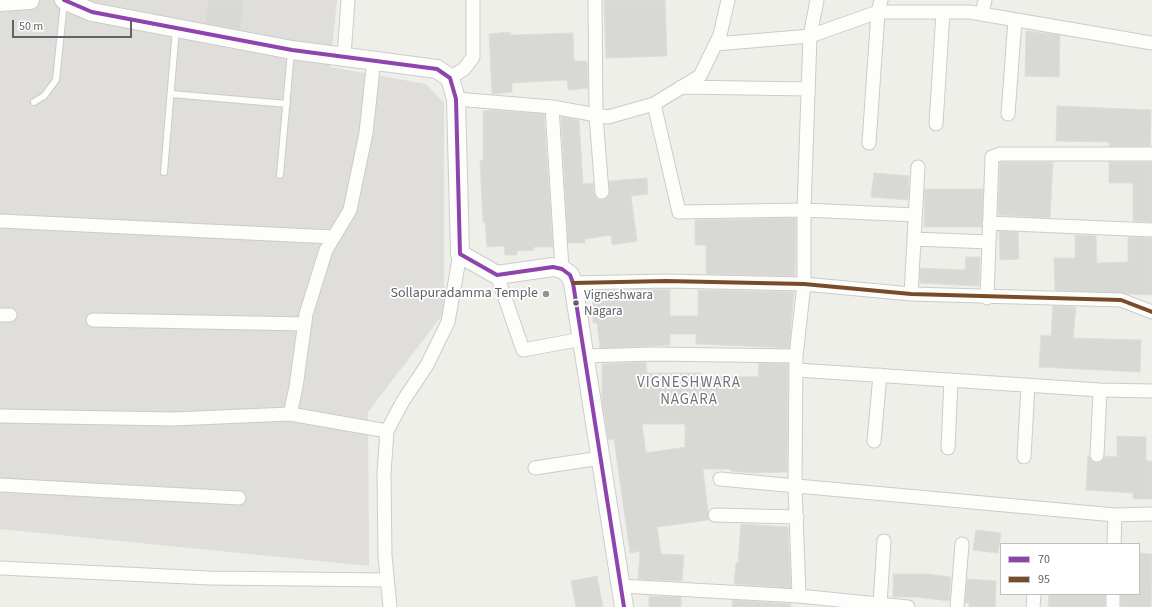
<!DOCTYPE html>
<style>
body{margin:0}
#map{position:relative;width:1152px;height:607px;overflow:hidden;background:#efefea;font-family:"Source Sans 3",sans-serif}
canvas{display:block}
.legend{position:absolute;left:1000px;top:543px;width:140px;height:52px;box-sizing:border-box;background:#fff;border:1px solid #bfc0c3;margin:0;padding:5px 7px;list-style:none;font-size:12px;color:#5f6268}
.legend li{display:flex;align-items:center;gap:8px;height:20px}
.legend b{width:20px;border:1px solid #bfc0c3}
.scale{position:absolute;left:12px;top:20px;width:120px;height:18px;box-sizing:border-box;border:2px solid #5f6268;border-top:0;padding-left:5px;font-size:12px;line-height:14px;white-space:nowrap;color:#5f6268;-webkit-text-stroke:3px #fff;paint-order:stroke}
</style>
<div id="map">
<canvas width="1152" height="607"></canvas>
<ul class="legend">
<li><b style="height:5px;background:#8e44ad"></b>70</li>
<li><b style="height:5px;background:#7a4b2a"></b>95</li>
</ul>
<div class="scale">50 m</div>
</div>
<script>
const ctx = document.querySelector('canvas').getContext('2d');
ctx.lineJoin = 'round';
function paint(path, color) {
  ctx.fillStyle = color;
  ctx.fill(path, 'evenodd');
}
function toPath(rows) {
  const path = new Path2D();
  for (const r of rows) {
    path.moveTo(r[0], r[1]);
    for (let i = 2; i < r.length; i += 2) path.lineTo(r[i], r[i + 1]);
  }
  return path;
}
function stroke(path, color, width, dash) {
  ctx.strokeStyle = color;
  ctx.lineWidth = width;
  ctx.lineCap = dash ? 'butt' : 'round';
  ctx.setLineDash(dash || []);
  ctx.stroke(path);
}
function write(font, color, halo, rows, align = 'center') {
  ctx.font = font + ' "Source Sans 3",sans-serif';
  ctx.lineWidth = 3.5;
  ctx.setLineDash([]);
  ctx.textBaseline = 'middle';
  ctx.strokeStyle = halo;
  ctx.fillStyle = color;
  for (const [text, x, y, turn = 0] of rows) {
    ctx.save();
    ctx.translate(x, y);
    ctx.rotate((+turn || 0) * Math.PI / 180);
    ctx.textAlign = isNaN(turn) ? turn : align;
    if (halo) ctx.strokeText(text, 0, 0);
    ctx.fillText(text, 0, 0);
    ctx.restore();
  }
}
const industrial = toPath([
 [0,0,337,0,330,67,426,84,444,103,444,313,368,412,369,566,0,529]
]);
const building = toPath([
 [209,0,244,0,240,29,205,23,209,0],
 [604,0,665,0,667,56,606,58,604,0],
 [1026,31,1060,35,1059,77,1025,76,1026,31],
 [510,32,510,35,573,33,574,61,587,61,588,88,568,90,567,80,512,83,512,92,492,94,489,34,510,32],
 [1057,106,1151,110,1150,146,1109,146,1109,142,1056,141,1057,106],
 [492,110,544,114,553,247,534,247,534,250,517,251,517,255,505,255,504,246,487,247,485,222,483,222,480,160,483,160,483,111,492,110],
 [561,117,579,120,583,184,593,183,594,193,598,199,603,200,609,196,609,181,647,178,648,194,631,196,637,241,612,245,611,235,585,239,585,243,568,243,561,117],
 [1000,162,1053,162,1050,218,998,215,1000,162],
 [1109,162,1152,162,1152,222,1133,221,1133,183,1109,183,1109,162],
 [874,173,909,176,908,200,871,197,874,173],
 [925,189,983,189,982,227,924,227,925,189],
 [796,218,795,276,706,274,706,245,695,245,695,220,796,218],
 [999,231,1018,232,1019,259,1000,260,999,231],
 [1075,235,1096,236,1097,263,1128,262,1128,237,1152,238,1152,295,1055,290,1054,258,1075,258,1075,235],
 [966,257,980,257,979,286,920,283,920,268,965,270,966,257],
 [670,289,670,316,698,316,698,290,794,292,789,348,696,344,696,334,670,334,670,345,600,348,597,323,593,323,593,291,670,289],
 [1053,306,1076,307,1073,338,1141,340,1140,372,1039,367,1041,335,1051,336,1053,306],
 [646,362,647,373,702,373,702,376,758,377,759,363,788,364,787,472,752,473,731,471,731,469,703,469,709,520,657,527,661,554,684,555,682,581,638,579,640,551,630,553,614,439,608,440,602,401,602,364,646,362],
 [642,424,685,424,685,447,646,453,642,424],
 [1117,436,1146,437,1146,461,1152,461,1152,499,1133,499,1133,493,1086,490,1088,455,1092,461,1096,463,1101,462,1105,456,1117,457,1117,436],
 [741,524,788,527,791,588,734,584,736,563,738,563,741,524],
 [976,530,1001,533,998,553,973,550,976,530],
 [1139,553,1152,554,1151,607,1121,607,1121,594,1139,594,1139,553],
 [893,574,928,574,951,577,949,601,915,597,893,597,893,574],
 [597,576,603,607,576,607,571,581,597,576],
 [967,579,996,581,995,607,969,607,969,603,965,603,967,579],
 [1049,594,1105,594,1105,607,1048,607,1049,594],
 [649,596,681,597,681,607,649,607,649,596],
 [733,600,791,604,790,607,732,607,733,600]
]);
const lane = toPath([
 [171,94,287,104],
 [34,102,44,96,56,80,64,2],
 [164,172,176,29],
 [280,175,291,51]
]);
const street = toPath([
 [595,0,596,116,602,192],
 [982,14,985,0],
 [716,44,810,36,817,0],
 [344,56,348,0],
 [374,59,366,133,350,210,326,250,306,314,296,387,290,414,387,431],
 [450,78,464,69,473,57,473,0],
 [681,87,808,89],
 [456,99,552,107,608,117,654,104,700,76,720,35,728,0],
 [654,104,679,212,804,210,915,215],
 [552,107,562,269],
 [1008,114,1015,20],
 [936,124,943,12],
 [869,143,878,12,881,0],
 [0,221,333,237],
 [989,223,1152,230],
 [914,239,989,242],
 [497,275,523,350,582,339],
 [573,283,666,281,804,284,911,294,1121,300,1152,312],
 [911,294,918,167],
 [987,298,992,157,1000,154,1152,154],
 [0,315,10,315],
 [93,320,305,324],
 [585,356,652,354,796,356],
 [797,370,1100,390,1152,391],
 [0,416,173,419,290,414],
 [874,441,880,375],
 [948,448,951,380],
 [1097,455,1100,390],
 [1024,457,1028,385],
 [535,468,600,458],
 [720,479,1115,515,1152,514],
 [0,485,239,498],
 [715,515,797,517],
 [1114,544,1115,515],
 [0,568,209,578,387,580],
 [621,586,799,596,908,607],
 [799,596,795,486,796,356,804,284,804,210,810,36,878,12,970,12,1152,43],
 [880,604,884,541],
 [390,607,385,556,384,473,387,431,403,401,427,365,448,322,460,254],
 [957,607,962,544],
 [1033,607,1034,594],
 [1113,607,1113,594]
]);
const secondary = toPath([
 [64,0,92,12,292,50,437,69,450,78,456,99,460,254,497,275,553,267,562,269,570,275,573,283,624,607],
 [0,2,30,0]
]);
const bus1 = toPath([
 [64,0,92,12,292,50,437,69,450,78,456,99,460,254,497,275,553,267,562,269,570,275,573,283,624,607]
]);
const bus2 = toPath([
 [573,283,666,281,804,284,911,294,1121,300,1152,312]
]);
const markers = [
 [546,294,4,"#919396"],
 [576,303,3.5,"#5f6268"]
];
const busNames = [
 ["Vigneshwara",584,296],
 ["Nagara",584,312]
];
const poiNames = [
 ["Sollapuradamma Temple",538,294]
];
const neighbourhoodNames = [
 ["VIGNESHWARA",689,384],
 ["NAGARA",689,401]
];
paint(industrial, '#dfdeda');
paint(building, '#d8d8d5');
stroke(building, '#deddd9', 1);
stroke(lane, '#cbcbcb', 8);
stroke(street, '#cbcbcb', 15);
stroke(secondary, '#ccc', 20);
stroke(lane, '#fdfdfc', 6);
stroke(street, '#fdfdfc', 13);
stroke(secondary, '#fdfdfc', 18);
stroke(bus1, '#8e44ad', 4);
stroke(bus2, '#7a4b2a', 4);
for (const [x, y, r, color] of markers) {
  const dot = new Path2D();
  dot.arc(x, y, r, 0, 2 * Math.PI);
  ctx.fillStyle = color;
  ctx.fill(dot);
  stroke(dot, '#fff', 1.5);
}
write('13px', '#5f6268', '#fff', busNames, 'left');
write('14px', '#5f6268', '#fff', poiNames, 'right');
ctx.letterSpacing = '1px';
write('15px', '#70747a', '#fff', neighbourhoodNames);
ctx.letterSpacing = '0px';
</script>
